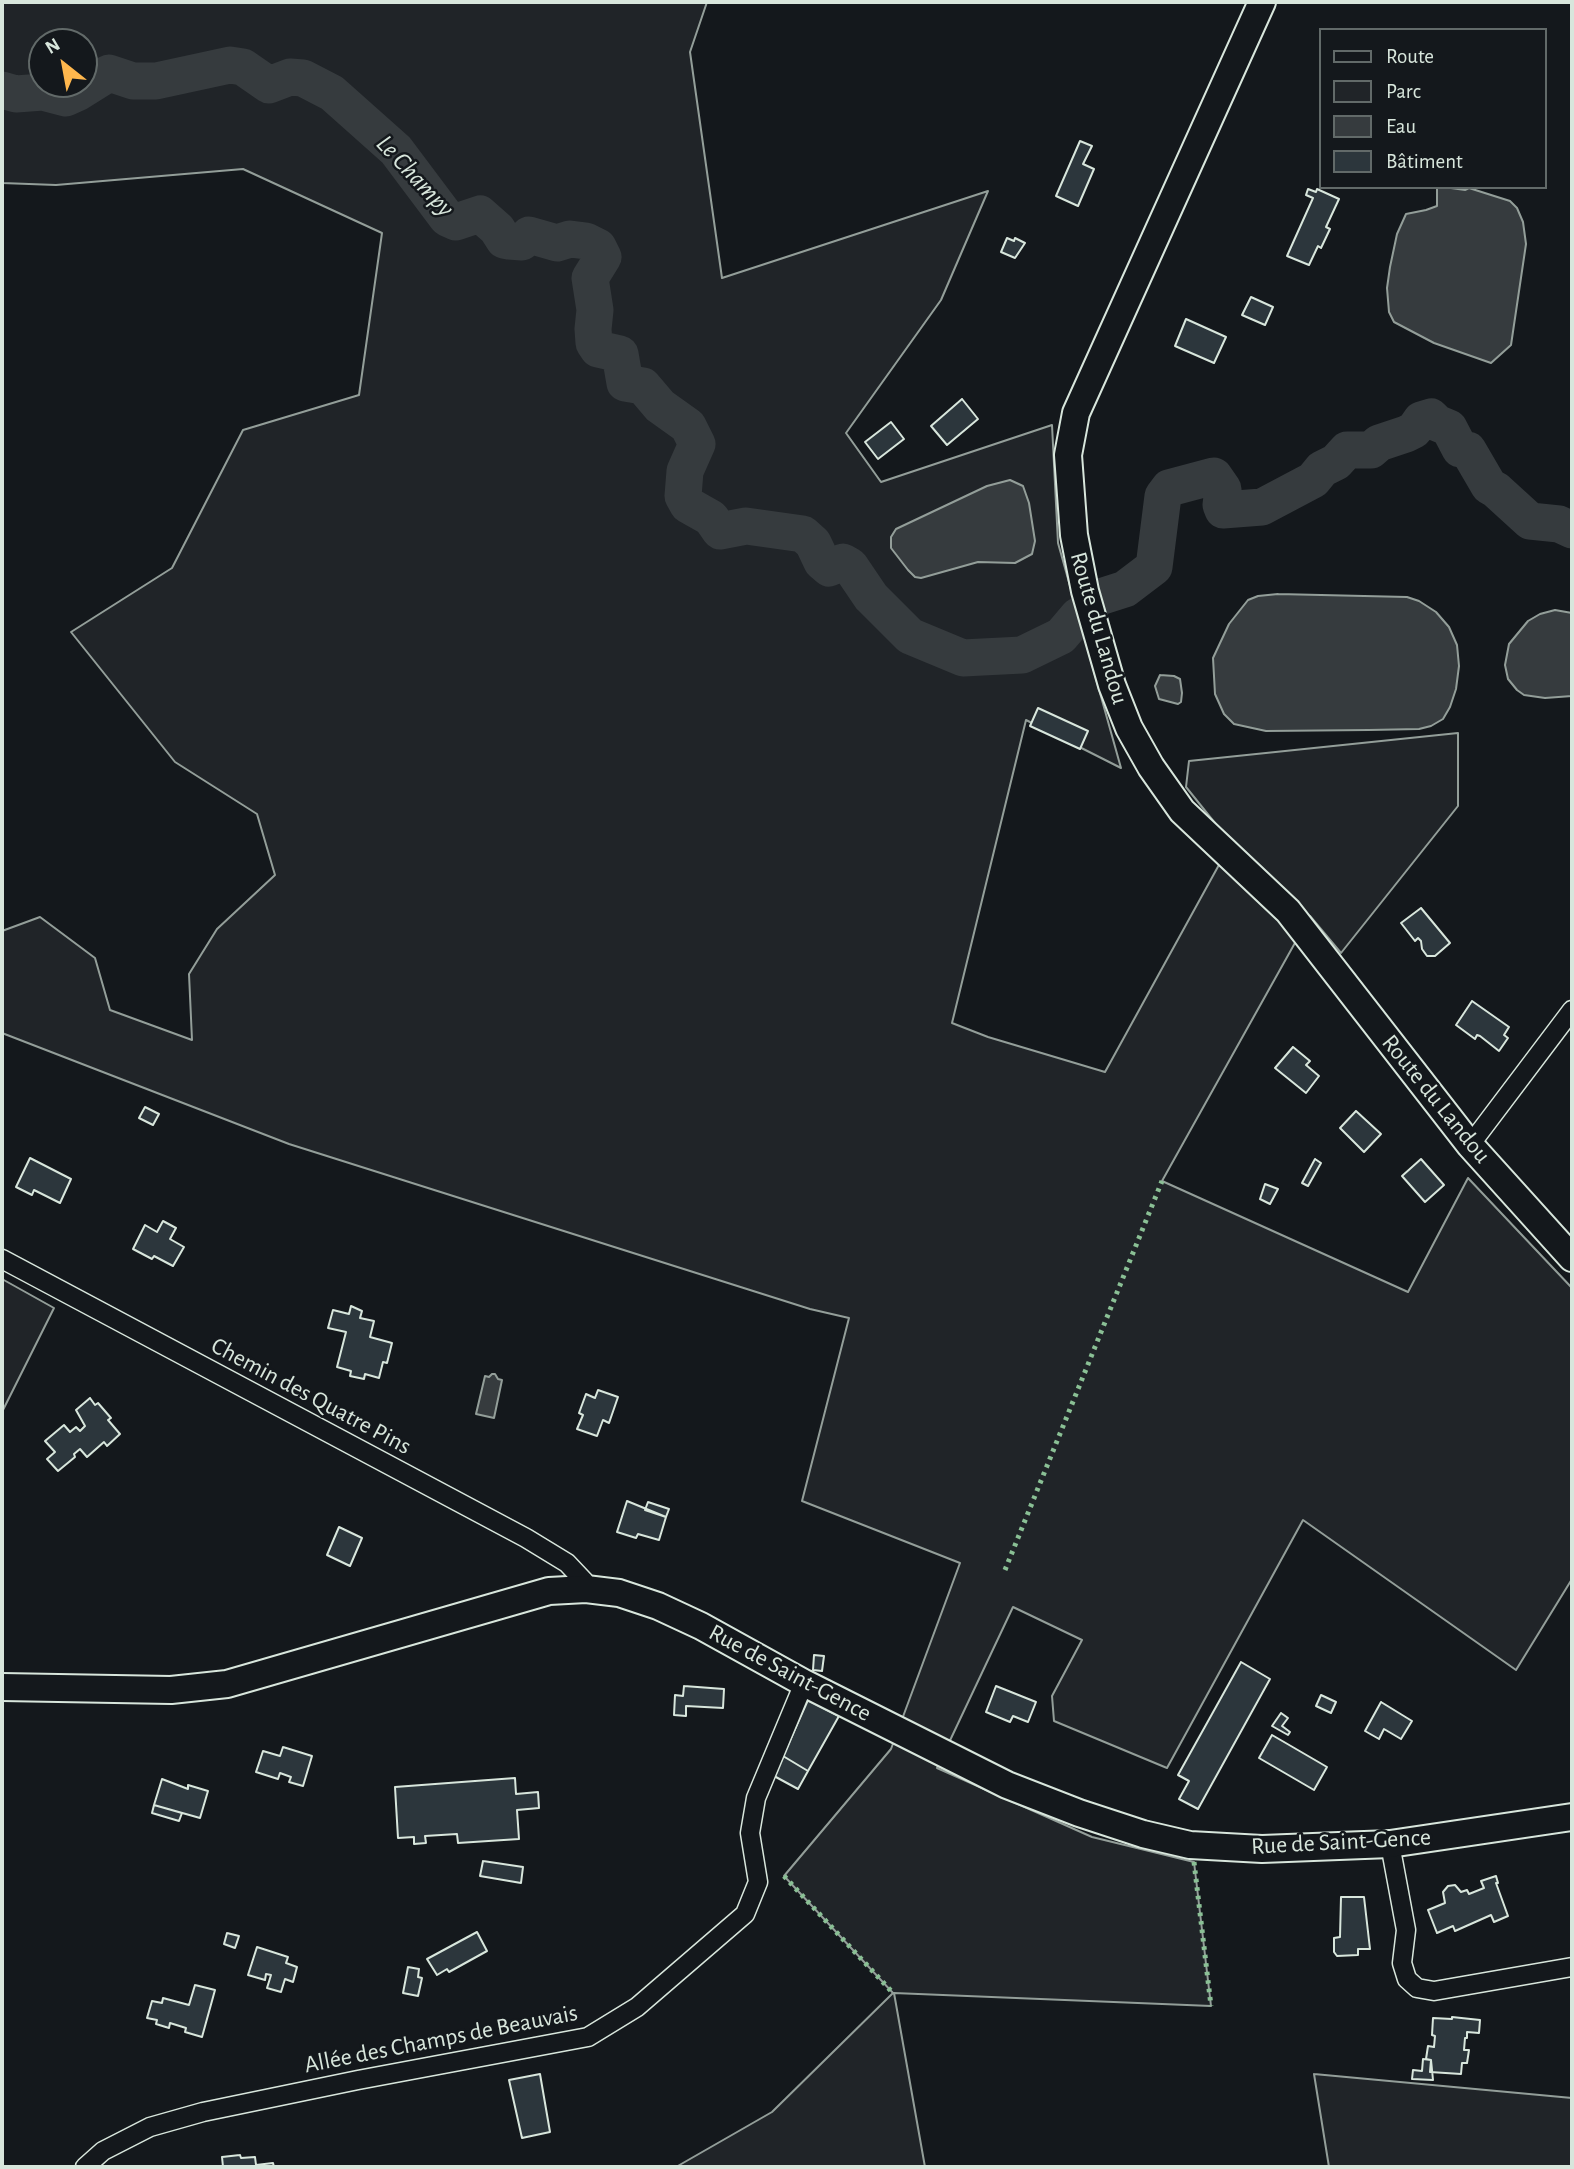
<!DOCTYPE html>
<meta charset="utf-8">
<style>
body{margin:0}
#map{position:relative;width:1574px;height:2169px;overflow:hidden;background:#14181c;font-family:"Alegreya Sans",sans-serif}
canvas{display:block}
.frame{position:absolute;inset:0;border:4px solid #d8e6dc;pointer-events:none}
.legend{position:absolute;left:1319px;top:28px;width:228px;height:161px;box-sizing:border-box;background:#14181c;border:2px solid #626a69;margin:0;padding:9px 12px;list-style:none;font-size:21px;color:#d8e6dc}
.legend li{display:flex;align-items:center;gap:14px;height:35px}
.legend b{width:35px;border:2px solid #626a69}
.north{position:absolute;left:28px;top:28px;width:70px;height:70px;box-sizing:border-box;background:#14181c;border:2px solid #626a69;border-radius:50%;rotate:329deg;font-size:19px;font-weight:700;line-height:28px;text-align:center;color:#d8e6dc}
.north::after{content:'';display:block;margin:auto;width:24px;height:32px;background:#ffb74d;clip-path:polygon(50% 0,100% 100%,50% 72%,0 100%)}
</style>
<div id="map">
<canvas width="1574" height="2169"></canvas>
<div class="frame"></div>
<ul class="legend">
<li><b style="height:9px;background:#14181c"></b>Route</li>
<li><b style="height:19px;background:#202428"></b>Parc</li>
<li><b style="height:19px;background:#363b3e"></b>Eau</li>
<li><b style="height:19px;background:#2c363c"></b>Bâtiment</li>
</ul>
<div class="north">N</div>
</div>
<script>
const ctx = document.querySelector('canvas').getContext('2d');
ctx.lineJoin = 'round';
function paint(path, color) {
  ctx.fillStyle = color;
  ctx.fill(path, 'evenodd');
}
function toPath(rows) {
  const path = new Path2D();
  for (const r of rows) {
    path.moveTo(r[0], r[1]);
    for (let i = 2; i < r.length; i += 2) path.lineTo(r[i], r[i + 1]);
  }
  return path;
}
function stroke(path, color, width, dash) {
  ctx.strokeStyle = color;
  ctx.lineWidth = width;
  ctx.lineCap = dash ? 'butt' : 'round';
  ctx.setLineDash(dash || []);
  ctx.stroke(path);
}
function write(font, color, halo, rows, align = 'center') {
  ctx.font = font + ' "Alegreya Sans",sans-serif';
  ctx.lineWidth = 5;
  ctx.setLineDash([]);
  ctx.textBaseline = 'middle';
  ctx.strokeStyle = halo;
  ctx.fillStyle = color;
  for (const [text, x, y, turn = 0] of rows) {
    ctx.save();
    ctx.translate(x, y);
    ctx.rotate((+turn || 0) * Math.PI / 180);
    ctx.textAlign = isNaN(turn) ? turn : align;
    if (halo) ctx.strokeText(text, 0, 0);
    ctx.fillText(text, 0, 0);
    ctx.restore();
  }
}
const green = toPath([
 [2,2,707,2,690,52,722,278,988,191,941,300,846,433,881,482,1052,425,1058,543,1121,768,1026,720,952,1023,988,1037,1105,1072,1231,843,1186,787,1189,761,1458,733,1458,806,1341,953,1310,916,1162,1181,1408,1292,1468,1178,1572,1288,1572,1579,1516,1670,1303,1520,1167,1768,1054,1721,1052,1696,1082,1640,1013,1607,937,1768,1092,1837,1194,1862,1211,2006,894,1993,925,2167,676,2167,772,2112,893,1993,784,1876,891,1749,960,1563,802,1501,849,1318,810,1309,289,1144,2,1033,2,931,40,917,95,958,110,1010,192,1040,189,974,217,929,275,875,257,814,175,762,71,632,172,568,243,430,359,395,382,233,243,169,56,185,2,183,2,2],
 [42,42,84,42,84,84,42,84,42,42],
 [2,1279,54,1308,2,1412,2,1279],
 [1314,2074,1572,2098,1572,2167,1329,2167,1314,2074]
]);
const water = toPath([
 [1444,187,1465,190,1469,188,1510,201,1517,208,1523,222,1526,244,1511,345,1491,363,1434,343,1394,322,1389,312,1387,288,1390,267,1397,234,1406,214,1426,210,1437,206,1437,188,1444,187],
 [1010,480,1023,486,1029,503,1035,541,1032,554,1015,563,978,562,921,578,915,577,908,570,891,548,891,537,896,529,987,486,1010,480],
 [1278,594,1407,597,1419,601,1436,612,1449,627,1457,645,1459,666,1456,689,1450,707,1443,719,1431,726,1419,729,1369,730,1266,731,1234,724,1224,714,1215,694,1213,658,1229,624,1248,600,1258,596,1278,594],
 [1555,610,1572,613,1572,696,1545,698,1524,695,1517,690,1508,679,1505,665,1509,644,1528,621,1540,614,1555,610],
 [1160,675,1174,676,1180,679,1182,693,1181,702,1178,704,1159,699,1155,686,1160,675],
 [492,1374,495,1374,498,1379,502,1380,494,1418,476,1414,485,1376,489,1377,492,1374]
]);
const river = toPath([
 [2,90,16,94,43,92,66,98,77,93,109,73,133,81,156,81,230,65,243,67,269,85,290,77,303,78,332,93,396,150,447,218,456,222,480,214,497,229,504,240,509,241,522,242,529,235,557,243,570,239,586,241,598,247,603,257,590,278,595,310,593,329,594,343,598,349,620,354,625,383,643,386,660,406,688,426,697,444,685,471,683,496,688,505,711,518,720,531,746,526,803,534,813,543,822,562,829,568,843,562,850,566,871,597,910,636,963,658,1022,655,1061,636,1078,616],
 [1100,597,1125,589,1154,567,1163,496,1169,488,1214,476,1223,489,1221,505,1223,510,1262,507,1313,480,1322,469,1336,462,1347,450,1371,450,1379,443,1406,434,1414,430,1421,420,1431,417,1437,423,1449,428,1460,449,1468,450,1489,486,1496,490,1530,521,1559,524,1572,530]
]);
const building = toPath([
 [1080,141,1092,146,1083,164,1094,169,1078,206,1056,196,1080,141],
 [1308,189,1316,192,1317,189,1339,199,1326,227,1330,229,1321,248,1318,246,1309,265,1287,256,1313,198,1306,195,1308,189],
 [1007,238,1014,241,1015,238,1025,243,1015,258,1001,252,1007,238],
 [1251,297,1273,307,1265,325,1242,315,1251,297],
 [1186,319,1226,337,1214,363,1175,346,1186,319],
 [962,399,978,419,947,445,931,426,962,399],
 [891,422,904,439,878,459,865,442,891,422],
 [1038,708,1088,731,1080,749,1030,726,1038,708],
 [1421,908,1450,943,1435,956,1427,956,1422,949,1421,941,1418,938,1415,941,1401,923,1421,908],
 [1472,1001,1509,1027,1504,1035,1508,1038,1499,1051,1480,1036,1477,1035,1475,1039,1456,1025,1472,1001],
 [1293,1047,1310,1061,1306,1065,1319,1076,1306,1093,1275,1068,1293,1047],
 [145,1107,159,1114,153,1125,139,1118,145,1107],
 [1356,1111,1381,1134,1364,1152,1340,1128,1356,1111],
 [30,1158,71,1179,60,1203,34,1190,32,1195,16,1187,30,1158],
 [1315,1159,1321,1163,1308,1186,1302,1183,1315,1159],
 [1421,1159,1444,1185,1425,1202,1402,1176,1421,1159],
 [1265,1184,1278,1189,1270,1204,1260,1199,1265,1184],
 [163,1221,176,1228,170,1239,184,1247,173,1266,154,1256,152,1259,133,1249,145,1225,157,1232,163,1221],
 [351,1306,362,1311,360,1318,374,1321,370,1337,392,1343,387,1363,383,1362,379,1378,365,1374,364,1379,350,1376,351,1371,337,1367,346,1332,328,1328,333,1310,349,1314,351,1306],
 [598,1390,618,1397,609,1423,603,1420,597,1436,577,1429,583,1415,579,1413,586,1394,595,1398,598,1390],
 [90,1398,95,1405,98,1403,111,1418,108,1420,120,1434,107,1446,104,1442,87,1457,80,1449,74,1454,75,1457,58,1471,47,1459,55,1452,45,1441,64,1425,70,1432,76,1427,80,1431,85,1426,76,1410,90,1398],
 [627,1501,666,1517,659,1540,638,1534,636,1538,617,1532,627,1501],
 [648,1502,669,1509,666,1517,645,1510,648,1502],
 [339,1527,362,1538,350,1566,327,1555,339,1527],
 [814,1655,824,1656,822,1671,813,1670,814,1655],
 [1241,1662,1270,1679,1198,1809,1179,1799,1189,1781,1178,1775,1241,1662],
 [684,1686,724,1689,723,1708,686,1706,686,1716,674,1715,675,1695,683,1696,684,1686],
 [996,1686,1036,1702,1028,1722,1013,1716,1010,1722,986,1712,996,1686],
 [1321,1695,1336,1702,1331,1713,1316,1706,1321,1695],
 [808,1700,839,1716,808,1771,783,1756,808,1700],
 [1381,1702,1412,1721,1401,1739,1384,1729,1379,1739,1365,1731,1381,1702],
 [1281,1713,1288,1718,1282,1726,1290,1732,1288,1735,1272,1726,1281,1713],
 [1272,1735,1327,1767,1314,1790,1259,1758,1272,1735],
 [283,1747,312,1756,303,1786,289,1782,291,1777,280,1773,278,1779,256,1772,263,1751,280,1756,283,1747],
 [783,1756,808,1771,798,1789,774,1776,783,1756],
 [515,1778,516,1794,538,1792,539,1808,517,1810,519,1839,458,1843,457,1834,425,1836,426,1843,414,1844,414,1837,398,1838,395,1787,515,1778],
 [162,1779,188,1789,188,1785,208,1791,200,1818,154,1805,162,1779],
 [154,1805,182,1813,179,1821,152,1813,154,1805],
 [483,1861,523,1867,521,1883,480,1876,483,1861],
 [1496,1876,1498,1883,1496,1883,1508,1916,1494,1922,1491,1915,1455,1931,1453,1926,1437,1933,1428,1910,1445,1903,1443,1892,1448,1886,1455,1885,1461,1892,1467,1890,1469,1894,1484,1888,1481,1881,1496,1876],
 [1341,1897,1364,1897,1370,1949,1358,1949,1358,1955,1337,1956,1334,1952,1334,1938,1340,1937,1341,1897],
 [477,1932,487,1951,449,1972,447,1969,437,1975,427,1959,477,1932],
 [227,1933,239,1936,235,1948,224,1944,227,1933],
 [257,1947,288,1957,286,1963,297,1967,293,1982,285,1979,281,1992,267,1988,271,1975,266,1974,265,1980,248,1975,257,1947],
 [408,1967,419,1969,418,1977,422,1978,418,1996,403,1993,408,1967],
 [195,1985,215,1990,202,2037,185,2032,186,2028,170,2023,169,2028,156,2024,157,2020,147,2018,152,2001,162,2003,163,1998,189,2005,195,1985],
 [1452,2017,1480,2020,1479,2033,1467,2032,1467,2038,1465,2038,1464,2050,1469,2050,1467,2063,1462,2063,1461,2074,1430,2072,1431,2060,1426,2059,1428,2046,1434,2047,1435,2036,1432,2035,1433,2018,1452,2019,1452,2017],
 [1423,2059,1431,2060,1433,2080,1412,2079,1413,2070,1422,2071,1423,2059],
 [540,2074,550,2132,522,2138,509,2080,540,2074],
 [240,2155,241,2158,255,2157,256,2165,273,2163,274,2167,223,2167,222,2157,240,2155]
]);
const street = toPath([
 [1470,1145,1572,1010],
 [2,1259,526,1538,567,1563,584,1581,586,1589],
 [1390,1844,1406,1930,1402,1963,1407,1979,1417,1988,1434,1991,1572,1967],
 [85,2167,103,2151,150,2127,203,2112,358,2080,588,2037,637,2007,745,1914,758,1882,750,1833,756,1798,804,1683]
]);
const secondary = toPath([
 [1262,2,1076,413,1068,455,1074,535,1085,591,1112,685,1129,728,1151,767,1182,811,1288,911,1470,1145,1572,1258],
 [2,1687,171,1690,227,1684,549,1591,586,1589,619,1593,658,1606,701,1626,804,1683,1007,1785,1079,1813,1143,1834,1190,1845,1262,1849,1390,1844,1572,1817]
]);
const hedge = toPath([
 [1005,1570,1162,1181],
 [1194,1862,1211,2006],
 [784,1876,893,1993]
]);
const streetNames = [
 ["Route du Landou",1099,628,74],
 ["Route du Landou",1436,1099,51],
 ["Chemin des Quatre Pins",311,1396,28],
 ["Rue de Saint-Gence",790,1673,28],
 ["Rue de Saint-Gence",1341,1842,-3],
 ["Allée des Champs de Beauvais",441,2039,-11]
];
const waterNames = [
 ["Le Champy",415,176,47]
];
paint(green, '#202428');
stroke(green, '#939e99', 2);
paint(water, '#363b3e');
stroke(water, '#939e99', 2);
stroke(river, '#363b3e', 37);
paint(building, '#2c363c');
stroke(building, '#d8e6dc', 2);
stroke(street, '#d8e6dc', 21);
stroke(secondary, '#d8e6dc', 30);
stroke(street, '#14181c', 18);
stroke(secondary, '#14181c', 26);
stroke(hedge, '#8ac095', 5, [3.5, 5]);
write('24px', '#d8e6dc', '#14181c', streetNames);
write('italic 26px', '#d8e6dc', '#14181c', waterNames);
</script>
